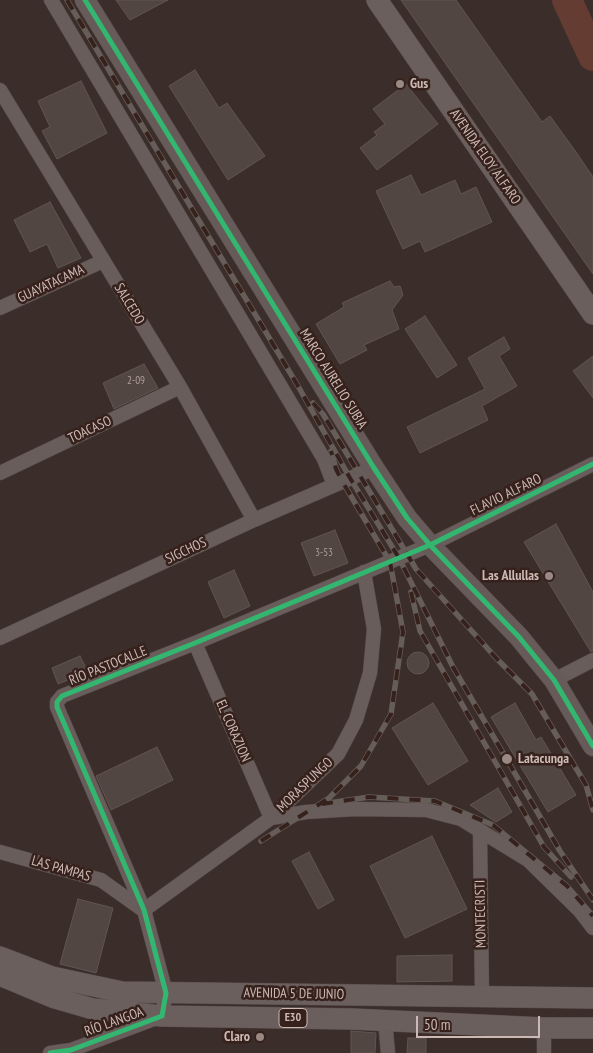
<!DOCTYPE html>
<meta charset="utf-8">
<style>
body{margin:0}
#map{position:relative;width:593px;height:1053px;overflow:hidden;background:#3b2d29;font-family:"PT Sans Narrow",sans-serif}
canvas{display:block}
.scale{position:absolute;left:416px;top:1016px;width:124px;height:22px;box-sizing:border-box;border:2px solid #ccb9b3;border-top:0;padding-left:6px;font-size:15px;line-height:18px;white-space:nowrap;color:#ccb9b3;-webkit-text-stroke:4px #36211c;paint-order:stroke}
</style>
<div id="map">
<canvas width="593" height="1053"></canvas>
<div class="scale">50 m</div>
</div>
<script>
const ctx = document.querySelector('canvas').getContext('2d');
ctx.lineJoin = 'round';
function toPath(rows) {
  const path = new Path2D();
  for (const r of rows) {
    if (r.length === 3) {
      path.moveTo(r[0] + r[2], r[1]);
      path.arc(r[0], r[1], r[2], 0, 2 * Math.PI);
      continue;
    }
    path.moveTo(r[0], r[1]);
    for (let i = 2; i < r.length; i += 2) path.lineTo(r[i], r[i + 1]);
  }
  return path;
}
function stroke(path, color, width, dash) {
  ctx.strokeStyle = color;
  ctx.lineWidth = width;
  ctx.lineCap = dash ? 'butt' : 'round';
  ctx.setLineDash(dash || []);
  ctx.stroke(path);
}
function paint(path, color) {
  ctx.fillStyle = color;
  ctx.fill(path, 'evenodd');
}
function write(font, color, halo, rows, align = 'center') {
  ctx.font = font + ' "PT Sans Narrow",sans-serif';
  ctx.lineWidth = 5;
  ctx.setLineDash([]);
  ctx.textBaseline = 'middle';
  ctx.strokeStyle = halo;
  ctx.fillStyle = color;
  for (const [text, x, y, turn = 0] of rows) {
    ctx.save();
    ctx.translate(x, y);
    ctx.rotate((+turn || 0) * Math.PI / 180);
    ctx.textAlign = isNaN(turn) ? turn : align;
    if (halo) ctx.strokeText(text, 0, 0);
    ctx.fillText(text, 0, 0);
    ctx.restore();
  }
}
const river = toPath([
 [567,0,593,56]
]);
const building = toPath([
 [116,0,168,0,130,20,116,0],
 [401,0,456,0,542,122,550,116,576,152,593,177,593,274,401,0],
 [195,70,219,108,227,103,265,156,228,180,169,86,195,70],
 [81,81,107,133,57,159,42,131,50,127,38,101,81,81],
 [406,84,438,124,377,170,360,148,377,135,374,132,385,124,373,109,406,84],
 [411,175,421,195,455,180,461,194,476,187,492,222,425,252,420,241,403,249,376,191,411,175],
 [50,202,81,258,58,268,47,244,30,252,14,220,50,202],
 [390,281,394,287,400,286,403,295,392,310,399,329,364,345,367,350,340,364,316,324,344,307,342,303,390,281],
 [425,316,457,365,437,378,405,329,425,316],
 [504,337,510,349,499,356,517,386,482,406,488,420,420,453,407,427,485,389,468,358,504,337],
 [593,356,593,398,573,371,593,356],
 [144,364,158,388,114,409,103,383,144,364],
 [556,524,593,592,593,651,591,652,524,542,556,524],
 [335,530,348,563,314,576,301,543,335,530],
 [234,570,250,606,224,618,208,582,234,570],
 [418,663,11],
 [80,656,88,672,58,684,52,668,80,656],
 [433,703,468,761,428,785,392,728,433,703],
 [515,703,536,740,541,737,576,795,548,812,491,717,515,703],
 [157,747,173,780,111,810,96,776,157,747],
 [498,788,512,812,496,822,470,805,498,788],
 [432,836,467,909,405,938,370,866,432,836],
 [309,852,334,900,318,909,292,861,309,852],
 [78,899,113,908,96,973,60,964,78,899],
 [452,955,452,981,397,982,397,956,452,955],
 [351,1031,376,1033,375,1053,351,1053,351,1031],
 [408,1038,426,1038,426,1053,407,1053,408,1038]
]);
const street = toPath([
 [51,0,324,459,334,485],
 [0,90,180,387,254,520],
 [0,308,103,261],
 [0,473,180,387],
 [0,638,254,520,374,468],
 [195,643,271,818,306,812,356,809,426,810,461,819,528,860,580,911,593,928],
 [554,680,593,660],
 [480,832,482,997],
 [0,852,101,880,143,910],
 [144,910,271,818,338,754,356,720,370,673,374,629,364,572],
 [385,1020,388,1053],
 [544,1028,544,1053],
 [50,1053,71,1050,162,1016,166,993,144,910,57,707,57,702,62,696,195,643,430,545,593,464]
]);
const secondary = toPath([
 [85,0,374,468,407,518,430,545,519,637,554,680,593,746]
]);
const primary = toPath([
 [377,0,593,314],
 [0,957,52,977,122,992,593,998],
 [0,975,55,998,93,1009,162,1016,352,1019,544,1028,593,1028]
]);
const rail = toPath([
 [67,0,298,386,350,478,399,558,453,667,560,851,593,900],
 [313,403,323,414,416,569,497,659,532,694,586,785,593,810],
 [411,592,420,631,544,847,571,877],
 [322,804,369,797,435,801,493,825,567,886,593,916],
 [261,841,329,798,361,766,391,714,403,632,390,562,342,481,336,469,331,451]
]);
const cycleway = toPath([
 [85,0,374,468,407,518,430,545,519,637,554,680,593,746],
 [50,1053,71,1050,162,1016,166,993,144,910,57,707,57,702,62,696,195,643,430,545,593,464]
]);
const markers = [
 [400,84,5,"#998883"],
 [549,576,5,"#998883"],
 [507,759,6,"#998883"],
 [260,1037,5,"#998883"]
];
const numberNames = [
 ["2-09",136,381],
 ["3-53",324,553]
];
const shields = [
 [293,1018,28]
];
const shieldNames = [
 ["E30",293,1018]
];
const poiNames = [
 ["Gus",410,84],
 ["Las Allullas",539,576,"right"],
 ["Latacunga",518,759],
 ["Claro",250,1037,"right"]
];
const streetNames = [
 ["AVENIDA ELOY ALFARO",485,157,55],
 ["GUAYATACAMA",51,284,-25],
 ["SALCEDO",129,304,59],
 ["MARCO AURELIO SUBIA",333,379,58],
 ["TOACASO",90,430,-25],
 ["FLAVIO ALFARO",506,495,-26],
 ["SIGCHOS",186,551,-25],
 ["RÍO PASTOCALLE",108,666,-22],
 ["EL CORAZION",233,731,66],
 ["MORASPUNGO",305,785,-44],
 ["LAS PAMPAS",61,869,16],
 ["MONTECRISTI",481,914,-91],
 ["AVENIDA 5 DE JUNIO",294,994,1],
 ["RÍO LANGOA",114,1022,-20]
];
stroke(river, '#643c32', 30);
paint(building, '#524642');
stroke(building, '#625551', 1);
stroke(street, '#554a48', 15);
stroke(secondary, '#554a48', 21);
stroke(primary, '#574a47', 22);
stroke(street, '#685d5a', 14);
stroke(secondary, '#665b58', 20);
stroke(primary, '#6a5f5d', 21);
stroke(rail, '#665c58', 5.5);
stroke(rail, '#36211c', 4, [11]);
stroke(cycleway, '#33b770', 5);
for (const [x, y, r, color] of markers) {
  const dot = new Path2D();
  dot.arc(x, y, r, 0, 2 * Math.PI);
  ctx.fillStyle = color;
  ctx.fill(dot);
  stroke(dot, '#36211c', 2);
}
write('11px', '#ae9c97', null, numberNames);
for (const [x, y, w] of shields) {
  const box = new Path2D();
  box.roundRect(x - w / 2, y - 9.5, w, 19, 4);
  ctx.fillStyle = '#36211c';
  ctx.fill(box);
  stroke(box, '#ccb9b3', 1);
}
write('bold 12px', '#ccb9b3', null, shieldNames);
write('bold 14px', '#ccb9b3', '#36211c', poiNames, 'left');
write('14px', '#ccb9b3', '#36211c', streetNames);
</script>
